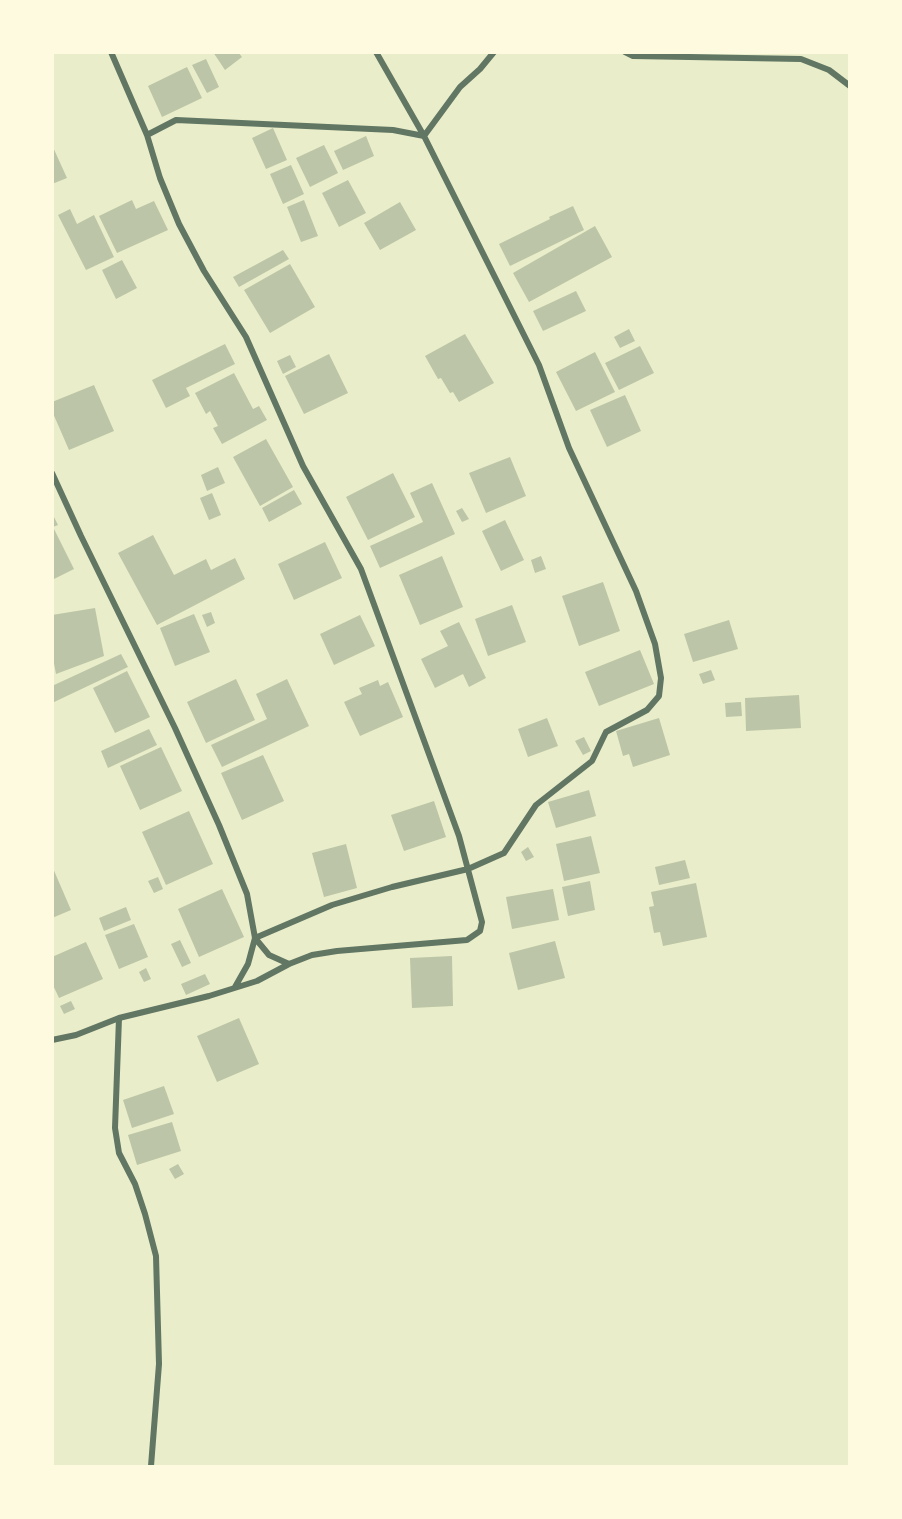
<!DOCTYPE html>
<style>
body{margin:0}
#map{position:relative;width:902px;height:1519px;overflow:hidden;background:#e9edc9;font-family:"IBM Plex Sans",sans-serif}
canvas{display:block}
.frame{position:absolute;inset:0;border:54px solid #fefae0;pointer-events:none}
</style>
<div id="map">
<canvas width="902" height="1519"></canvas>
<div class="frame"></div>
</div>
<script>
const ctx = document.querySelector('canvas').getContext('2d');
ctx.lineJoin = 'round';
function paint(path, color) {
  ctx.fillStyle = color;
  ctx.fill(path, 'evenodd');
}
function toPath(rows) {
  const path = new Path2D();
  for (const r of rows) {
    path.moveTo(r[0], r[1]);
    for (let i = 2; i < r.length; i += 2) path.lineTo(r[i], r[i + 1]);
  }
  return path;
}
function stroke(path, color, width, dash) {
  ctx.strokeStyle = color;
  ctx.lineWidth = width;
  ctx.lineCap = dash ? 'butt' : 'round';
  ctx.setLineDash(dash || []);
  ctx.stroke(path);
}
const building = toPath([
 [213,52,238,52,242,57,225,70],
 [206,59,219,87,207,93,192,65],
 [187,67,202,98,162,117,148,86],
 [273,128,287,160,266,169,252,138],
 [366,136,374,156,343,170,334,151],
 [52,145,67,178,52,184],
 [324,145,338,173,310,187,296,158],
 [291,165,304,194,283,204,270,174],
 [348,180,366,213,339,227,322,193],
 [132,200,136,209,154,201,168,230,117,253,99,216],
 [304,200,318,236,301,242,287,207],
 [400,202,416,230,380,250,364,223],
 [573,206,584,230,510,266,499,244,550,219,549,217],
 [70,209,77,224,94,215,114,257,86,270,58,215],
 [595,226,612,257,529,302,513,273],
 [283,250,289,259,239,287,233,277],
 [122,260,137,288,116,299,102,270],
 [290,264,315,307,270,333,244,290],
 [576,291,586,311,543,331,533,311],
 [629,329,635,341,620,348,614,337],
 [465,334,494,383,459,402,453,392,450,393,441,378,438,379,425,356],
 [225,344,235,364,186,388,190,396,166,408,152,380],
 [640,346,654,373,619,390,605,363],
 [595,352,615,392,576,411,556,372],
 [329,354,348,393,304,414,285,376],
 [290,355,296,367,283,374,277,361],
 [234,373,253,409,259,406,267,420,222,444,213,428,218,426,210,411,206,414,195,393],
 [94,385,114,431,69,450,52,411,52,402],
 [625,395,641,431,607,447,590,410],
 [266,439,293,487,260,506,233,457],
 [510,457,526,496,486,513,469,473],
 [218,467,225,483,207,491,201,475],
 [393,473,415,517,368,540,346,497],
 [432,483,455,534,380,568,370,546,423,522,410,493],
 [294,490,302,504,269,522,262,508],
 [212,493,221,515,209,520,200,498],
 [462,508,469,519,462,522,456,511],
 [52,513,58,525,53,527,74,569,52,580],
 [505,520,524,560,501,571,482,531],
 [153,535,174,575,206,559,211,570,235,558,245,579,157,625,118,553],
 [325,542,342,578,294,600,278,564],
 [442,556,463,607,420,625,399,575],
 [541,556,546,569,535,573,531,560],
 [603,582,620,631,579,646,562,596],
 [512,605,526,642,488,656,475,619],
 [95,608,104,656,56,674,52,653,52,615],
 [211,612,215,623,207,627,202,615],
 [194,614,210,652,175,666,160,628],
 [360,615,375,646,334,665,320,634],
 [729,620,738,649,693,662,684,634],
 [459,622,486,678,469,687,463,674,435,688,421,659,448,646,440,631],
 [640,650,654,684,599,706,585,672],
 [121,654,128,667,52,703,52,686],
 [711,670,715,680,703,684,699,674],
 [127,671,150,717,115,733,93,688],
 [236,679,255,720,206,743,187,702],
 [287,679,309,726,222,767,211,745,267,719,256,694],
 [378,680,380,686,388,682,403,717,360,736,344,702,362,694,359,688],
 [799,695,801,728,746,731,745,698],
 [741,702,742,716,726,717,725,703],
 [547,718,558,746,528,757,518,729],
 [659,718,670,755,633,767,629,754,623,756,616,731],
 [149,729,157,745,108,768,101,751],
 [584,737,591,751,583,755,575,741],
 [161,747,182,791,140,810,120,766],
 [263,755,284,801,242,820,221,773],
 [589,790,596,816,556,828,548,802],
 [434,801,446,837,404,851,391,815],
 [189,811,213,864,166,885,142,832],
 [591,836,600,873,564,881,556,844],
 [346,844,357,888,324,897,312,853],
 [528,847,534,857,526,861,521,852],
 [685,860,690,878,659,885,655,867],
 [52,866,71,910,52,918],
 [158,877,163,889,154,893,148,881],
 [590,881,595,910,568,916,562,887],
 [696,883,707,937,663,946,660,932,654,933,649,907,654,906,651,892],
 [222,889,244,937,199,957,178,909],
 [553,889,559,920,512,929,506,897],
 [126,907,131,920,104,931,99,918],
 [134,924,148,957,119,969,105,935],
 [180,940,191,963,182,967,171,944],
 [555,941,565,978,518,990,509,953],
 [86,942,103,979,59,998,52,983,52,957],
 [452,956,453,1006,412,1008,410,958],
 [146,968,151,979,144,982,139,972],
 [205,974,210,984,186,995,181,984],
 [71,1001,75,1009,64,1014,60,1006],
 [239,1018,259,1064,217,1082,197,1036],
 [164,1086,174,1114,132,1128,123,1100],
 [172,1122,181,1151,137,1165,128,1135],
 [178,1164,184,1174,175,1179,169,1169]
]);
const minor = toPath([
 [625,52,633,56,801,59,829,70,850,86],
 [147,135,176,120,393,130,424,136,460,87,480,69,494,52],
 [52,473,81,536,175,728,219,825,247,894,255,938,248,964,235,987],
 [289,964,269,955,255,938,332,905,392,887,468,869,504,853,536,805,592,761,606,732,647,710,659,696,661,678,655,644,636,591,569,448,539,365,424,136,376,52],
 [119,1018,115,1128,119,1153,135,1184,145,1214,156,1256,159,1364,151,1466],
 [52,1040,76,1035,119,1018,209,996,257,981,289,964,312,955,337,951,467,940,480,931,482,922,459,836,361,569,303,466,246,337,204,271,179,224,160,178,147,135,111,52]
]);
paint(building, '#bcc5a7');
stroke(minor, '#617663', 6);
</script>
